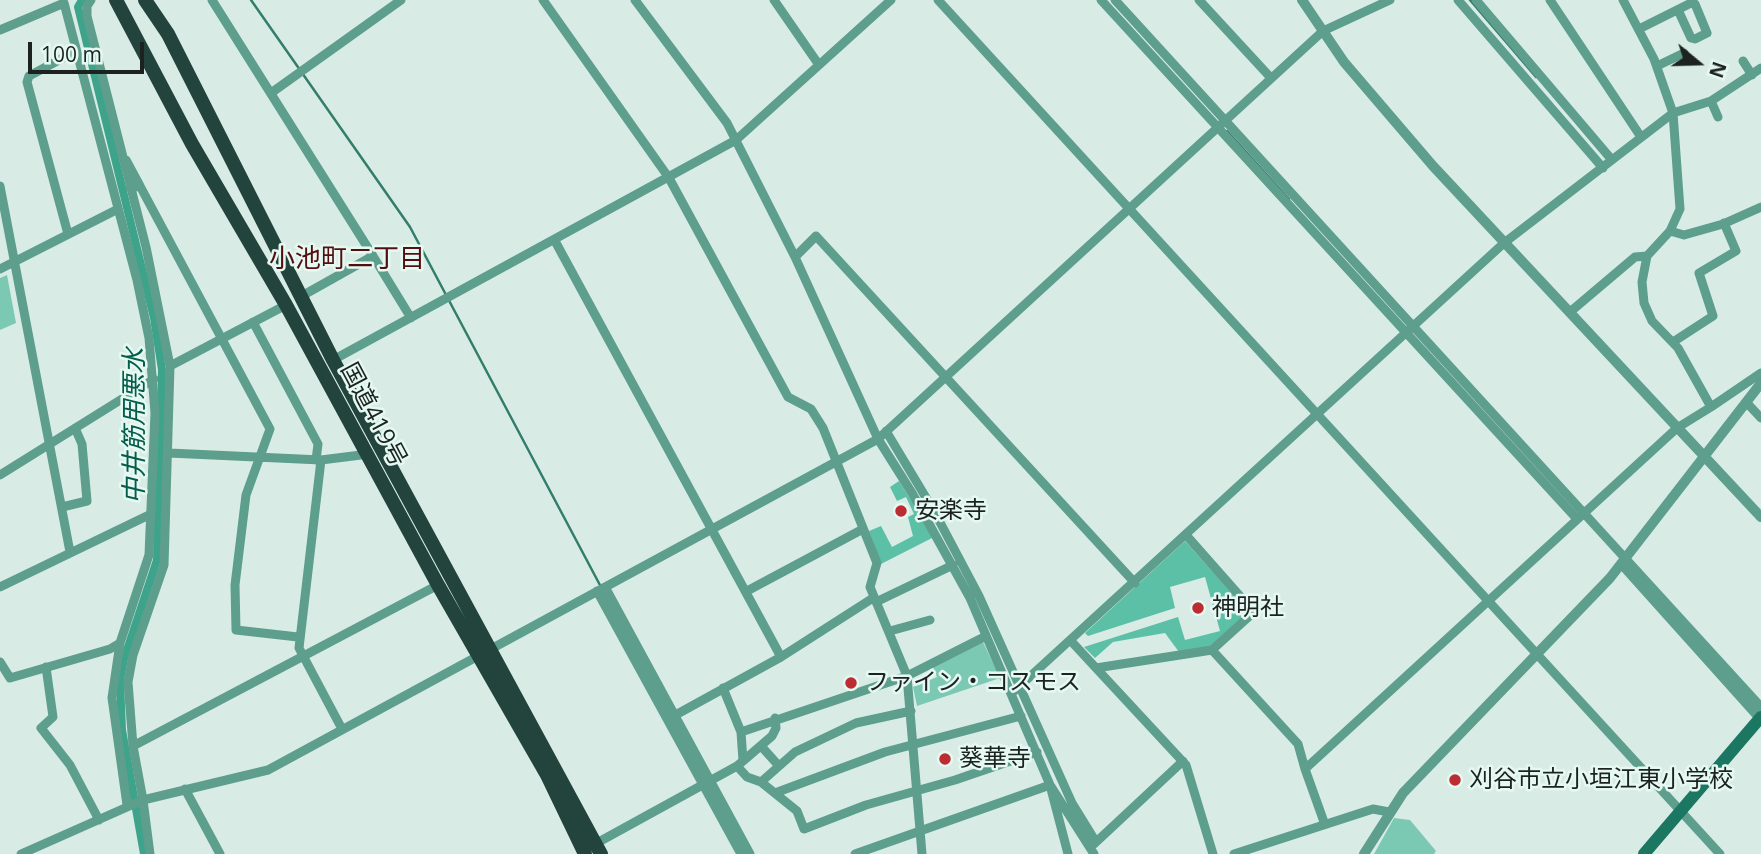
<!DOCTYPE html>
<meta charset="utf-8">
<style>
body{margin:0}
#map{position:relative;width:1761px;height:854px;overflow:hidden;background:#d8ece5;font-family:"Open Sans",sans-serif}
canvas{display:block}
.north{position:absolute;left:1663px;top:28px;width:70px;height:70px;-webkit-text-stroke:5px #e5f9f2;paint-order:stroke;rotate:109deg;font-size:19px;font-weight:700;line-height:28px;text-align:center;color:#1b2220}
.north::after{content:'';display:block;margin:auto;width:24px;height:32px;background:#1b2220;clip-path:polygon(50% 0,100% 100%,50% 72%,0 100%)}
.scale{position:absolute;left:28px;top:42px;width:116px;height:32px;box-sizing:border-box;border:4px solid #1b2220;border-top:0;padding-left:9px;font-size:21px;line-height:24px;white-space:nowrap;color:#1b2220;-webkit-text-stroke:5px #e5f9f2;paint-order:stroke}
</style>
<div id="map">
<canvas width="1761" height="854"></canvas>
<div class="north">N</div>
<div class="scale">100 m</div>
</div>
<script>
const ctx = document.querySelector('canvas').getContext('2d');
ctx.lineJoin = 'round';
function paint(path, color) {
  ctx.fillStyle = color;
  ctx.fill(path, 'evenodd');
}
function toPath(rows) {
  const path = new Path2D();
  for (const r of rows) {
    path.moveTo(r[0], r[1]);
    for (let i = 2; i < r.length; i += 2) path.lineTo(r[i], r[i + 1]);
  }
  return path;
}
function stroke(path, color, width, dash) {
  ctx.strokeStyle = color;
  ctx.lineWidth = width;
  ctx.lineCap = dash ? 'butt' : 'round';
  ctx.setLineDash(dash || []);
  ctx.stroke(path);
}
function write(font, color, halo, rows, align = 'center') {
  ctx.font = font + ' "Open Sans","Noto Sans JP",sans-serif';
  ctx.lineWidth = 5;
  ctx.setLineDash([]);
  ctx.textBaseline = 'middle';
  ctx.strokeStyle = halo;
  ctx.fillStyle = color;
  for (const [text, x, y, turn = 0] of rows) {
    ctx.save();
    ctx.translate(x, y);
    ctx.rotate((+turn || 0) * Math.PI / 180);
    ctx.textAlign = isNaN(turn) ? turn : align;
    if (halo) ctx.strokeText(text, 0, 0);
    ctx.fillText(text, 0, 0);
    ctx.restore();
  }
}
const green = toPath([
 [7,275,16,323,0,330,0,278],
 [983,642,1000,678,917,706,913,687,937,677,933,667],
 [1394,818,1410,820,1436,851,1434,854,1374,854]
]);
const forest = toPath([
 [899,481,934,537,881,564,869,531,881,526,892,547,913,536,908,517,914,514,906,497,897,501,890,487],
 [1185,541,1249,612,1211,647,1179,652,1165,633,1113,642,1095,658,1084,647,1178,617,1185,640,1220,631,1205,577,1170,587,1175,608,1088,636,1085,633]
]);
const stream = toPath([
 [251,0,410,227,601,587],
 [1470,0,1536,77],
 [1227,131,1289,199]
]);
const canal = toPath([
 [82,0,78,7,154,318,162,370,157,560,124,659,120,680,122,730,144,854]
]);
const minor = toPath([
 [91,0,87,6,87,16,146,247,170,366,164,565,133,655,128,682,133,746,143,800,268,770,878,439,1323,31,1390,0],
 [212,0,373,256,300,297],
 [543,0,669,178,788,397,811,409,823,428,877,563,870,587,907,676,922,854],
 [635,0,727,123,795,257,878,439,912,493,970,598,1050,785,1094,854],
 [774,0,819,65],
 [938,0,1720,854],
 [1101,0,1577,519],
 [1115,0,1761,707],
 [1199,0,1271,78],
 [1458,0,1603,168],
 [1476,0,1612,160],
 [1550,0,1641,137],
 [1623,0,1654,59,1673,113,1711,101,1761,68],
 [1641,28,1691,3,1695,4,1707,33,1695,39,1691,38,1678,10],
 [0,30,64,3,137,280,149,338,155,413,149,555,120,643,110,649,10,678,0,662],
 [1743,61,1752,75],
 [1657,66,1684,53],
 [271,93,401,0],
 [1711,101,1718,117],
 [126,160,140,186],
 [0,186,70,552],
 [130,188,140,186,270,429,246,495,235,585,236,630,298,637],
 [1670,231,1684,235,1723,224,1761,207],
 [68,234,27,82,29,76,76,51],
 [555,241,781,657],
 [373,256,411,318],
 [795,257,816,236,1135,583],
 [0,269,118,209],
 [1570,312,1635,257,1647,256],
 [253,322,318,444,316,460],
 [1673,342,1713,316,1699,273,1736,251,1724,223],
 [333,360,736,140,891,0],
 [170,366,286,305],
 [1747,403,1761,418],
 [1711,407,1761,373],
 [886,431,934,511,979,596,1072,803,1096,842],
 [169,453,321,460,369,454],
 [321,460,299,648,342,729],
 [0,475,154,379],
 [62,507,87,501,82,444,75,428],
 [1186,535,1254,612,1212,650],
 [1621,564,1760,719],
 [0,587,151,514],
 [605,587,750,854],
 [597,591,741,854],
 [747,591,863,529],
 [876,602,953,565],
 [890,631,930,620],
 [1071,641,1096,668,1212,650,1298,744,1305,769],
 [120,643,112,698,127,805],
 [46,667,53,717,41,728,70,765,99,820],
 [1096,668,1186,765,1213,854],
 [723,688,741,732,907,676,986,636],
 [1011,694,1504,243,1673,113,1680,209,1670,231,1647,256,1642,282,1644,303,1652,321,1678,348,1711,407,1677,428,1305,769,1324,822],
 [911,711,856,723,795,752,761,782,797,811,804,829,866,805,955,780,1037,752],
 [670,718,781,657,873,598],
 [133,746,438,585],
 [761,746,779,766],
 [743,761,772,736,776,728,775,718],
 [737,766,747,777,761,782],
 [185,789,220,854],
 [775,793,885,752,1021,716],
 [595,844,737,766,743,761,741,732],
 [1094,844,1183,761],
 [21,854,143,800,150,854],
 [855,854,1050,785,1068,854],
 [1234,854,1373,809,1389,812]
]);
const tertiary = toPath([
 [1302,0,1344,62,1433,166,1761,517],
 [1364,854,1403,793,1610,578,1761,383]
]);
const secondary = toPath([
 [1644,854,1761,717]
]);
const trunk = toPath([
 [116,0,192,144,286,305,438,585,547,775,585,854],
 [145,0,168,34,333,360,601,854]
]);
const markers = [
 [901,511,7,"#bc2c31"],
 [1198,608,7,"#bc2c31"],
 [851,683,7,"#bc2c31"],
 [945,759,7,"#bc2c31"],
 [1455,780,7,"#bc2c31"]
];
const streetNames = [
 ["国道419号",373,415,62]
];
const poiNames = [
 ["安楽寺",915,511],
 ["神明社",1212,608],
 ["ファイン・コスモス",865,683],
 ["葵華寺",959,759],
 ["刈谷市立小垣江東小学校",1469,780]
];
const neighbourhoodNames = [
 ["小池町二丁目",347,260]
];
const waterNames = [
 ["中井筋用悪水",136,426,-90]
];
paint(green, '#7cc9b3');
paint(forest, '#5cc0a6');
stroke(stream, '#337d6b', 2.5);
stroke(canal, '#3da48b', 8);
stroke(minor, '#5d9e8c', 9);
stroke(tertiary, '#5d9e8c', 10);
stroke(secondary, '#1b7662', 12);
stroke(trunk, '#22443c', 14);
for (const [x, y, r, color] of markers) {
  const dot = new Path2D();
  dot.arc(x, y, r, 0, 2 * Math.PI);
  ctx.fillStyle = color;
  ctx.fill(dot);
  stroke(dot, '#e5f9f2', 2.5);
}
write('24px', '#1b2220', '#e5f9f2', streetNames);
write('24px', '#1b2220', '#e5f9f2', poiNames, 'left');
write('26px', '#530e10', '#e5f9f2', neighbourhoodNames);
write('italic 26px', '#045c4b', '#e5f9f2', waterNames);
</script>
